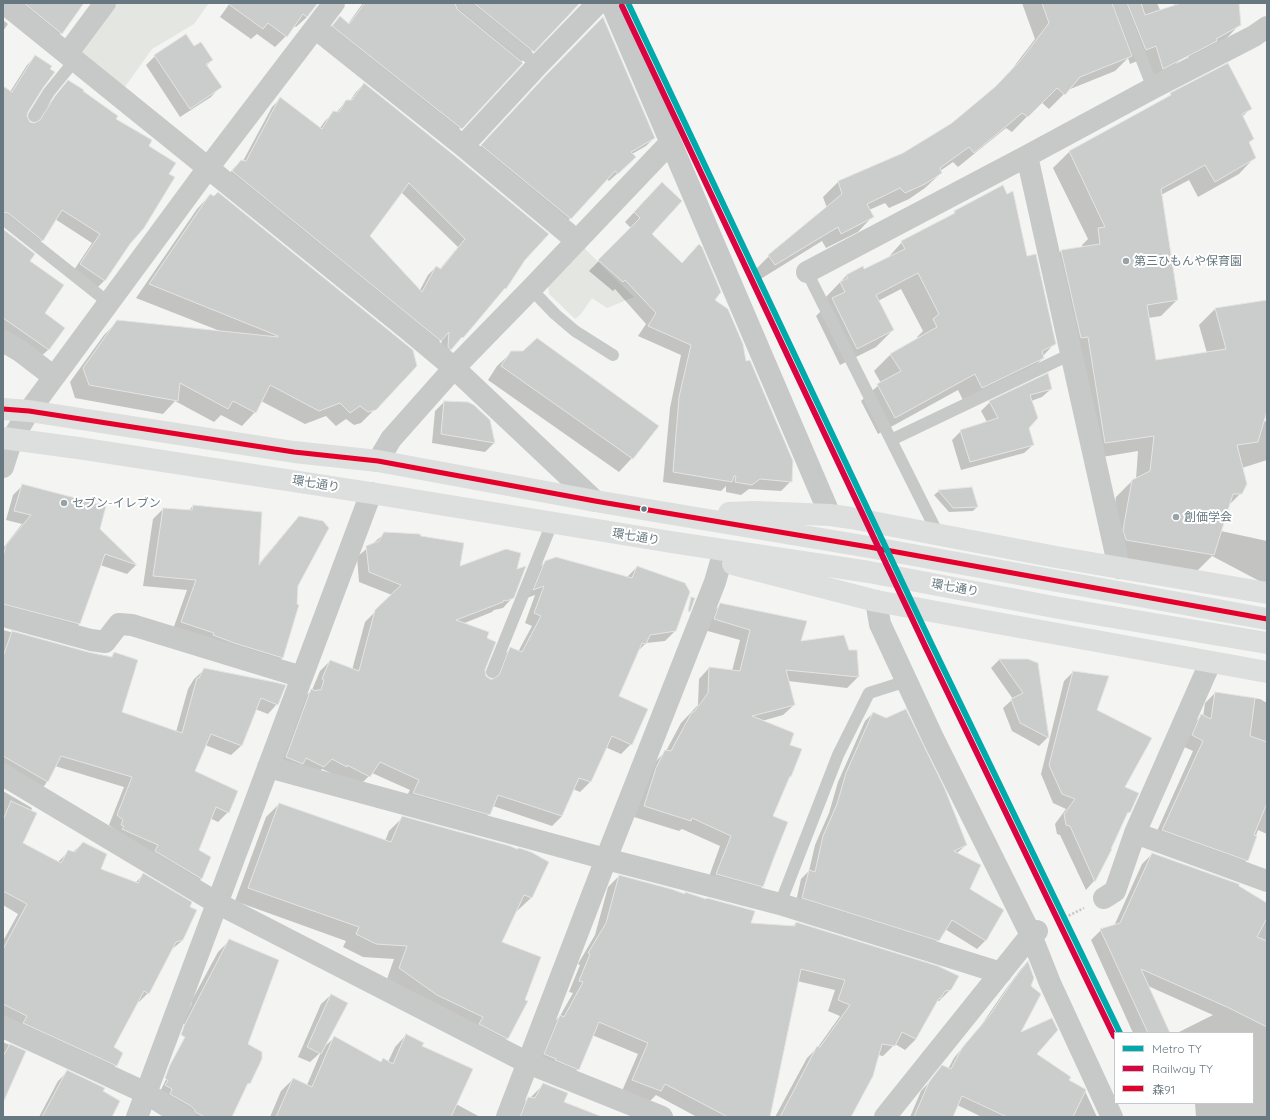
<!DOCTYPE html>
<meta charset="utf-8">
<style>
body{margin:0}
#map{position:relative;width:1270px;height:1120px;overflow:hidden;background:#f4f4f3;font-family:Quicksand,"Noto Sans JP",sans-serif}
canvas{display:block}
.frame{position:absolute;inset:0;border:4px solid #677880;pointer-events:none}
.legend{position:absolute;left:1114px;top:1032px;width:140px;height:72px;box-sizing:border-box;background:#fff;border:1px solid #c2c9cc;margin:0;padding:5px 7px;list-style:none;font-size:12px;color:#677880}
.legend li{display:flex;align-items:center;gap:8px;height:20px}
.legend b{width:20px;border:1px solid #c2c9cc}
</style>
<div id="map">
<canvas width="1270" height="1120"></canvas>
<div class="frame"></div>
<ul class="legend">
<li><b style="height:5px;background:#01aaaa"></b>Metro TY</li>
<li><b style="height:5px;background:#da0442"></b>Railway TY</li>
<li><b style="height:5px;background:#e4002b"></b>森91</li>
</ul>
</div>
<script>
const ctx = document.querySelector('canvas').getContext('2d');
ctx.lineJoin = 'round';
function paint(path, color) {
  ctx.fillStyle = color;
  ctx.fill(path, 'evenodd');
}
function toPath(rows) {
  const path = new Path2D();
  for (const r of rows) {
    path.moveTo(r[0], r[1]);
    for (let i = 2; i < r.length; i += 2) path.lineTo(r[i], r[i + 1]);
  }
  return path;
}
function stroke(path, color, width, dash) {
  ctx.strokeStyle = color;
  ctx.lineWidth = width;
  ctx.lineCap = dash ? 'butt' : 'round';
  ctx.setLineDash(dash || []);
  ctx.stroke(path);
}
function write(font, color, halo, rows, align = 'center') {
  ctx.font = font + ' Quicksand,"Noto Sans JP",sans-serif';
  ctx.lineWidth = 4;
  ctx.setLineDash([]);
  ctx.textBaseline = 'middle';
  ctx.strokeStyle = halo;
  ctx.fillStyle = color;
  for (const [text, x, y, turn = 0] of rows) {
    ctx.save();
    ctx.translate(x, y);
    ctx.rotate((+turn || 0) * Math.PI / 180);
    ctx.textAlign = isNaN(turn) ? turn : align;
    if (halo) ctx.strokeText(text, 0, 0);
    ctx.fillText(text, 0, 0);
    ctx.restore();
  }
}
const green = toPath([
 [110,3,209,3,194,24,152,49,122,91,76,53],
 [581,245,634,297,607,308,592,298,581,314,575,319,549,294,548,282]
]);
const shadow = toPath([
 [4,3,82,3,61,33,52,42],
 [230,3,317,3,307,17,296,27,294,26,286,36,275,47,257,34,251,39,220,17],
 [363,3,580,3,521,62,450,139,329,28,340,18,348,24],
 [1022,3,1157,3,1181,59,1165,74,1148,83,1140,60,1130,64,1128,58,1115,71,1068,90,1049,109,1041,102,1012,132,1006,128,958,167,953,162,940,171,941,173,925,188,909,199,889,208,885,203,869,210,873,216,858,232,826,248,822,241,759,280,754,271,769,256,827,208,823,197,838,182,903,154,952,124,992,90,1006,77,1035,39],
 [1174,3,1238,3,1240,24,1225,40,1190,62],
 [3,20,8,24,3,31],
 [594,26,654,138,646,146,632,154,627,165,609,181,607,179,562,227,474,153],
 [36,56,42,87,26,112,26,120,30,123,36,124,47,106,68,82,147,146,129,244,104,281,96,289,72,273,92,243,55,219,42,240,33,249,3,225,3,87,10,92,27,65],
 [155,56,212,60,206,66,220,87,211,97,180,117,146,65],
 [364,84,525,259,505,288,462,337,443,357,440,355,442,339,432,348,225,180,233,169,241,161,243,161,272,107,280,99,320,128,325,121,334,112,336,113,346,101,350,101,356,92],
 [401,192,458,247,440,269,436,267,428,275,420,290,368,236],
 [1171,94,1250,109,1242,117,1253,138,1248,144,1255,157,1239,174,1198,197,1189,180,1161,195,1177,300,1161,316,1148,318,1155,362,1207,353,1199,325,1215,309,1267,301,1267,407,1262,422,1267,421,1267,460,1242,468,1241,493,1228,506,1221,531,1267,541,1267,582,1265,584,1212,556,1197,571,1110,556,1108,547,1116,497,1132,481,1136,479,1138,451,1090,459,1045,267,1061,251,1083,248,1082,245,1088,239,1053,168,1069,152,1167,98],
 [652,193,650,234,713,300,745,362,791,481,781,491,749,489,741,495,726,492,726,486,721,491,663,482,670,408,681,355,638,336,646,324,615,289,613,291,589,271,631,228,625,222],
 [210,195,375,409,361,423,354,425,346,419,336,426,326,416,305,424,261,401,255,412,242,426,221,415,214,422,175,401,163,414,75,398,70,382,104,335,118,321,220,331,136,298,197,209],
 [955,212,1026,257,1055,343,1043,356,1043,358,1026,375,965,404,958,390,878,434,861,401,881,383,874,371,891,354,918,339,917,337,923,331,901,289,878,301,893,330,876,347,840,365,816,316,827,305,824,299,847,275,864,271,886,260,902,242,951,216],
 [3,230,29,262,43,313,64,328,48,350,39,358,3,333],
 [512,352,632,458,619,472,488,380,497,366],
 [1047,375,1051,389,1042,397,1031,401,1028,427,1033,445,1024,453,961,470,952,440,961,431,987,422,981,411,990,402],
 [444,402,490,420,494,443,485,452,432,443,435,411],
 [23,485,99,530,136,565,127,574,100,565,79,624,70,633,3,615,3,548,22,524,6,520,13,495],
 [971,489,977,507,973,511,949,512,934,495,939,491],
 [193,506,258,565,289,528,299,518,282,658,272,668,172,632,187,590,143,586,153,519,163,509,188,511],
 [385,533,459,567,516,571,513,597,503,608,494,610,492,612,462,624,486,639,484,669,485,677,492,680,500,659,510,649,518,652,532,626,525,623,535,595,524,599,535,572,545,562,627,577,637,567,675,631,665,641,646,643,637,652,618,696,631,744,621,754,605,747,590,782,580,792,573,789,562,816,552,826,493,806,489,814,479,824,403,803,410,790,372,773,359,786,322,769,313,777,276,767,301,700,312,690,320,671,330,661,352,670,365,622,392,595,359,582,357,557],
 [721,604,799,642,848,651,856,651,858,677,847,688,788,681,794,705,783,715,762,721,789,746,791,776,787,780,772,817,763,886,752,897,706,885,720,846,682,829,679,831,634,817,655,762,666,751,681,723,698,705,699,679,709,668,732,671,740,640,704,630,710,615],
 [3,630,87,653,110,658,115,653,121,713,176,732,188,689,194,679,204,670,277,704,268,714,255,709,241,746,231,755,205,745,194,772,228,812,218,822,210,818,197,850,210,857,201,879,192,888,109,825,124,787,55,766,45,785,35,795,3,775],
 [999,660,1028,660,1048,737,1039,746,1012,731,1003,708,1013,699,991,668],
 [1073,672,1096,710,1123,787,1129,812,1124,817,1110,849,1111,850,1094,881,1086,890,1060,835,1057,834,1055,824,1066,809,1053,803,1041,774,1064,681],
 [1215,693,1260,699,1267,703,1267,834,1258,830,1247,860,1237,870,1153,840,1193,751,1182,746,1191,726,1201,716,1203,717,1205,703],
 [873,713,966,845,957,853,969,889,1003,910,985,941,977,949,945,929,938,940,930,948,795,906,801,879,809,871,815,845,829,813,838,782,865,721],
 [3,791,32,808,22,843,58,862,69,851,73,852,83,843,99,870,135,883,143,875,183,940,171,950,148,993,139,1002,137,1002,113,1047,116,1065,106,1075,3,1027,3,941,18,914,3,905],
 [279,804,385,841,389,831,402,818,531,898,517,911,516,910,501,943,507,1038,494,1051,386,982,394,959,363,957,343,947,346,941,235,901,266,817],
 [1152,854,1238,886,1267,904,1267,1117,1196,1117,1195,1103,1253,1103,1253,1033,1177,1033,1213,1015,1148,986,1169,1033,1133,1033,1091,940,1101,930,1114,926,1142,864],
 [619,876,684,895,685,894,750,924,792,927,796,923,950,990,939,1001,937,1001,916,1039,905,1050,895,1044,883,1056,878,1055,850,1117,775,1117,807,1058,818,1047,840,1016,828,1011,835,990,797,981,768,1117,697,1117,656,1095,649,1102,622,1091,638,1054,592,1035,578,1069,567,1080,534,1065,549,1027,560,1016,573,993,569,992,580,965,578,964,595,935,608,887],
 [229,941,246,1044,249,1083,245,1087,230,1117,179,1117,155,1102,191,1028,182,1023,192,1003,191,1002,218,952],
 [1027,962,1030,986,1019,1034,1036,1054,1067,1080,1084,1089,1097,1117,982,1117,957,1105,952,1117,910,1117,921,1091,943,1067,948,1069,954,1058,982,1024,1006,989,1020,970],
 [331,995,323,1048,334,1038,380,1062,383,1060,388,1062,395,1047,406,1035,421,1047,456,1104,480,1117,270,1117,281,1091,293,1079,307,1085,321,1052,310,1062,298,1057,321,1004],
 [3,1042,25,1052,3,1100],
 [67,1072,102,1092,111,1117,39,1117,58,1081],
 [544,1084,563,1102,600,1117,514,1117,516,1110,528,1098,530,1098]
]);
const building = toPath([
 [24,3,84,3,62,34,24,3],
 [227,3,318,3,307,17,303,14,287,37,268,23,263,29,227,3],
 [365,3,455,3,457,9,523,63,462,129,332,26,340,16,349,24,365,3],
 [474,3,578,3,579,4,534,52,474,3],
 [1042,3,1112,3,1132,56,1080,77,1065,95,1057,88,1028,117,1022,113,974,153,969,147,940,168,942,173,925,184,905,193,900,188,867,204,874,217,841,234,838,227,775,265,768,255,842,194,838,181,903,153,952,123,995,87,1021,60,1049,23,1042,3],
 [1127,3,1141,3,1145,15,1181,3,1239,3,1241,25,1216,39,1217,41,1163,69,1156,46,1146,50,1127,3],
 [603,17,655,138,631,152,636,157,618,174,615,171,571,219,481,145,547,74,603,17],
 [186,34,194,46,201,42,213,60,206,64,222,87,190,109,154,55,186,34],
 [35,55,52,66,50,69,55,72,43,88,28,112,27,116,30,122,34,123,40,120,55,96,68,80,84,90,83,91,118,116,116,119,152,140,149,146,176,163,169,174,175,177,144,228,130,244,105,281,80,264,100,234,62,210,43,241,8,213,3,212,3,86,12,92,35,55],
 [1228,63,1252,109,1242,114,1254,139,1249,142,1256,158,1215,182,1205,165,1161,189,1178,300,1147,305,1156,360,1226,349,1215,308,1267,300,1267,411,1258,442,1237,445,1247,484,1242,494,1233,494,1214,555,1126,540,1123,530,1132,480,1150,471,1154,436,1105,443,1088,337,1081,338,1061,250,1100,244,1098,228,1105,227,1069,151,1171,95,1170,93,1228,63],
 [364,83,455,156,549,234,525,260,506,289,505,288,475,324,463,338,462,337,451,350,448,347,449,332,441,341,232,171,241,160,246,161,280,97,322,129,333,111,339,112,346,100,352,100,364,83],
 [409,183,465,239,441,269,436,266,422,292,370,236,409,183],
 [662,182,682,201,652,234,682,263,699,244,702,247,721,292,715,300,728,309,743,344,746,361,750,360,793,461,792,482,760,479,752,485,735,482,736,476,734,476,732,482,673,472,679,397,691,345,648,326,656,313,625,280,623,282,598,260,640,218,634,212,662,182],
 [1003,185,1007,194,1013,191,1027,256,1036,254,1056,344,1042,351,1044,358,982,388,975,374,895,418,877,384,901,371,890,354,937,327,933,319,939,314,918,273,876,295,894,330,857,349,832,298,845,292,840,282,848,278,846,275,863,266,864,269,905,249,901,241,955,213,954,211,1003,185],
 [218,192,413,350,417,366,376,410,368,412,360,406,350,413,340,403,319,411,270,385,256,413,233,401,228,409,180,383,178,401,89,385,83,368,117,320,278,337,278,336,149,284,210,194,214,196,218,192],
 [3,229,35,254,30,261,64,285,45,313,65,328,49,350,3,318,3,229],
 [537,338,659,426,633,459,501,366,511,351,523,351,537,338],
 [1048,373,1052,389,1030,395,1038,418,1029,428,1034,445,970,462,960,430,998,418,989,401,1048,373],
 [444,401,468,402,474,405,490,420,495,443,441,434,444,401],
 [22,484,106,506,100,529,137,565,105,554,80,624,3,604,3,557,6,545,31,515,14,511,22,484],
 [972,487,978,507,953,508,938,490,972,487],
 [193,505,262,512,259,565,299,516,323,521,329,528,298,586,297,604,299,605,283,658,234,643,213,635,214,633,181,622,196,580,153,576,163,508,192,510,193,505],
 [384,532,420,534,421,536,464,543,460,566,506,549,521,553,517,569,526,566,514,598,506,601,504,600,503,602,456,620,489,632,487,638,496,642,485,670,486,676,490,679,493,679,499,675,510,647,522,652,541,616,534,613,544,586,533,590,545,561,556,557,632,578,637,566,685,583,690,592,676,631,650,635,646,644,642,643,619,696,648,709,632,745,612,736,591,782,579,778,562,816,498,795,490,815,413,793,419,780,380,762,370,777,347,765,347,767,332,759,324,767,306,758,303,764,286,757,311,689,316,691,317,690,321,690,324,680,322,679,330,660,359,671,375,610,401,585,369,572,366,546,379,541,384,532],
 [691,597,695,598,690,612,688,611,691,597],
 [720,603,807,621,801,641,844,635,849,650,857,650,859,677,786,670,795,705,752,716,794,733,790,745,802,749,791,777,790,776,773,816,788,822,773,860,763,887,716,874,731,836,692,818,691,821,644,806,656,768,665,750,671,751,692,712,694,712,708,693,709,667,740,671,750,630,714,619,720,603],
 [12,631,88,652,112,657,114,652,138,660,122,712,182,733,197,678,199,678,204,668,274,682,286,685,278,705,261,698,242,746,211,734,195,771,238,791,229,813,216,807,199,850,211,857,202,879,155,851,158,845,122,829,124,826,121,825,123,820,117,815,132,777,61,756,48,782,3,756,3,657,12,631],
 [999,659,1028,659,1038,663,1049,738,1020,723,1011,699,1023,693,999,659],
 [1073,671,1109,676,1097,710,1152,738,1125,787,1139,793,1130,813,1128,812,1111,849,1112,849,1095,882,1070,826,1066,825,1064,814,1075,799,1062,794,1049,765,1073,671],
 [1215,692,1255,698,1250,736,1267,742,1267,803,1254,835,1257,836,1248,861,1162,830,1203,741,1192,735,1201,714,1211,719,1215,692],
 [906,709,945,789,967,845,954,851,981,865,970,889,1004,910,986,941,952,920,939,941,802,898,809,870,815,872,823,836,837,804,846,773,873,712,886,718,906,709],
 [11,801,37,813,23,843,61,863,68,850,75,852,83,842,107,854,101,869,138,883,143,873,192,902,190,907,197,910,183,940,176,942,149,994,144,991,114,1047,123,1053,117,1066,23,1023,27,1016,3,1004,3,949,27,904,3,891,3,820,11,801],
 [279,803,391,842,402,816,510,846,517,849,519,848,531,852,549,862,532,898,524,895,502,942,541,957,525,1000,528,1001,508,1039,479,1024,483,1017,437,995,399,968,407,946,376,944,356,934,359,927,248,888,279,803],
 [1152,853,1239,884,1239,886,1267,903,1267,918,1257,937,1267,941,1267,1027,1227,1007,1141,969,1170,1033,1148,1033,1100,929,1120,923,1152,853],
 [619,875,671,889,685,894,685,892,706,899,707,898,755,911,751,923,795,926,796,922,938,966,959,976,951,990,945,991,940,999,939,998,916,1039,902,1032,895,1046,882,1044,873,1076,851,1117,780,1117,817,1046,820,1047,850,1005,838,1000,845,980,801,969,770,1117,728,1117,665,1084,661,1091,632,1080,648,1043,599,1022,579,1070,555,1060,556,1059,544,1054,560,1015,564,1017,583,982,579,981,590,954,588,953,606,923,619,875],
 [229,939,279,960,248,1044,262,1052,262,1059,250,1084,248,1083,232,1117,205,1117,195,1112,195,1110,191,1106,170,1094,172,1089,165,1085,168,1081,165,1078,170,1065,185,1037,181,1035,184,1026,229,939],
 [1028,961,1034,978,1031,986,1041,994,1021,1032,1052,1018,1058,1030,1037,1054,1071,1077,1069,1080,1085,1089,1086,1090,1073,1117,1007,1117,962,1096,953,1117,914,1117,929,1082,942,1065,951,1069,962,1048,990,1015,1014,979,1028,961],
 [331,994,348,1003,321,1054,307,1047,331,994],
 [406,1034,424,1043,422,1046,473,1069,451,1117,276,1117,293,1078,312,1087,334,1036,381,1062,383,1058,393,1064,406,1034],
 [10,1044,26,1051,3,1103,3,1056,10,1044],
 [67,1070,105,1088,103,1091,120,1101,112,1117,42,1117,67,1070],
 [543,1083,568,1093,564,1102,600,1116,599,1117,520,1117,528,1097,535,1098,543,1083]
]);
const path = toPath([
 [1058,921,1084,908]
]);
const service = toPath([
 [462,3,538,65],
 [1119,3,1153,88],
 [34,116,49,92,75,60],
 [3,219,109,303],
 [807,272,938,534],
 [531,289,555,314,575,331,613,355],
 [891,440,1071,354],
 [492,672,552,523],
 [780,904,838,755,869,693,907,681]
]);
const minor = toPath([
 [4,3,406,328,454,368,595,501],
 [611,3,830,515],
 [315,28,463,146,577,241],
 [67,54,105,3],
 [463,146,538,65,598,3],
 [1027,156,1119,568],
 [807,272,1027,156,1153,88,1254,36,1267,27],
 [3,341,20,351,54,377],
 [29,411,208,168,334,3],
 [378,461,391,439,454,368,531,289,670,143],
 [876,601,880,624,933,738,1031,935,1050,983,1112,1117],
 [3,616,91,640,105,642,119,624,132,625,302,677],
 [268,767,606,859,780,904,1001,973],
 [3,775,217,903,528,1063,662,1117],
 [1135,833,1267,881],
 [1104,898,1115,891,1135,833,1210,663],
 [3,1027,146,1093,184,1117],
 [137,1117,371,493],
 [507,1117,606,859,715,582,721,561],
 [885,1117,1031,935,1037,931]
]);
const tertiary = toPath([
 [3,467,12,439,29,411]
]);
const primary = toPath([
 [3,409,29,411,294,452,378,461,595,501,869,547,1267,619],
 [3,438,78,448,371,493,671,542,869,572,1059,608,1267,643],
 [729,513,755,512,830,515,851,518,1056,557,1267,593],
 [733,564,876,601,1267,672]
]);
const bus1 = toPath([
 [3,409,29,411,294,452,378,461,595,501,869,547,1267,619]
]);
const rail1 = toPath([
 [622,6,926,648,1114,1036]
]);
const metro1 = toPath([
 [628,3,932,645,1120,1033]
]);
const markers = [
 [1126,261,4,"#98a3a8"],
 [64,503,4,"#98a3a8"],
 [644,509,3.5,"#677880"],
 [1176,517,4,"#98a3a8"]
];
const poiNames = [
 ["第三ひもんや保育園",1134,261],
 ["セブン-イレブン",72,503],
 ["創価学会",1184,517]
];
const streetNames = [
 ["環七通り",316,484,9],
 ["環七通り",636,537,9],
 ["環七通り",955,588,10]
];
paint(green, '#e3e6e1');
paint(shadow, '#0003');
paint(building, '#cbcccc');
stroke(building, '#e4e4e3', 1);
stroke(path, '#c5c6c7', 2.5, [2, 2]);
stroke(service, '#c7c9c9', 12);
stroke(minor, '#c7c9c9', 22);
stroke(tertiary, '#c7c9c9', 22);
stroke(primary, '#dddede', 22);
stroke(bus1, '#e4002b', 5);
stroke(rail1, '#da0442', 6);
stroke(metro1, '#01aaaa', 6);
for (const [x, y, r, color] of markers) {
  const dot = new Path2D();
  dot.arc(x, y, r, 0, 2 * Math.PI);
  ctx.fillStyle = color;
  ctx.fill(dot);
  stroke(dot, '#fff', 1.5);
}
write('12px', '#677880', '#fff', poiNames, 'left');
write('12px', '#677880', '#fff', streetNames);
</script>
